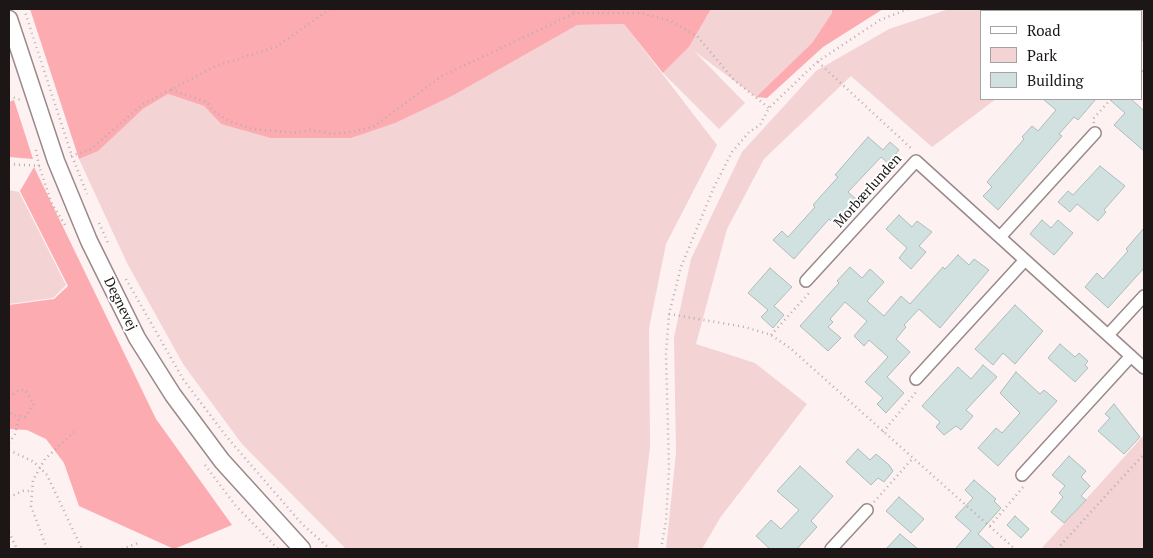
<!DOCTYPE html>
<meta charset="utf-8">
<style>
body{margin:0}
#map{position:relative;width:1153px;height:558px;overflow:hidden;background:#fef1f1;font-family:"PT Serif",serif}
canvas{display:block}
.frame{position:absolute;inset:0;border:10px solid #1c1616;pointer-events:none}
.legend{position:absolute;left:980px;top:10px;width:162px;height:90px;box-sizing:border-box;background:#fff;border:1px solid #a4a2a2;margin:0;padding:6px 9px;list-style:none;font-size:15px;color:#1c1616}
.legend li{display:flex;align-items:center;gap:10px;height:25px}
.legend b{width:25px;border:1px solid #a4a2a2}
</style>
<div id="map">
<canvas width="1153" height="558"></canvas>
<div class="frame"></div>
<ul class="legend">
<li><b style="height:6px;background:#fff"></b>Road</li>
<li><b style="height:14px;background:#f4d3d4"></b>Park</li>
<li><b style="height:14px;background:#d0e1e0"></b>Building</li>
</ul>
</div>
<script>
const ctx = document.querySelector('canvas').getContext('2d');
ctx.lineJoin = 'round';
function paint(path, color) {
  ctx.fillStyle = color;
  ctx.fill(path, 'evenodd');
}
function toPath(rows) {
  const path = new Path2D();
  for (const r of rows) {
    path.moveTo(r[0], r[1]);
    for (let i = 2; i < r.length; i += 2) path.lineTo(r[i], r[i + 1]);
  }
  return path;
}
function stroke(path, color, width, dash) {
  ctx.strokeStyle = color;
  ctx.lineWidth = width;
  ctx.lineCap = dash ? 'butt' : 'round';
  ctx.setLineDash(dash || []);
  ctx.stroke(path);
}
function write(font, color, halo, rows, align = 'center') {
  ctx.font = font + ' "PT Serif",serif';
  ctx.lineWidth = 4;
  ctx.setLineDash([]);
  ctx.textBaseline = 'middle';
  ctx.strokeStyle = halo;
  ctx.fillStyle = color;
  for (const [text, x, y, turn = 0] of rows) {
    ctx.save();
    ctx.translate(x, y);
    ctx.rotate((+turn || 0) * Math.PI / 180);
    ctx.textAlign = isNaN(turn) ? turn : align;
    if (halo) ctx.strokeText(text, 0, 0);
    ctx.fillText(text, 0, 0);
    ctx.restore();
  }
}
const green = toPath([
 [711,9,832,9,832,13,812,43,756,97,694,51,745,103,719,129,663,73,689,47],
 [949,9,1144,9,1144,43,1142,41,1142,11,982,11,982,99,996,99,932,147,851,76,764,159,727,229,696,344,755,363,807,404,720,518,702,549,666,549,676,453,674,337,691,259,742,152,816,71,889,29],
 [624,24,717,145,666,244,649,328,650,447,638,549,346,549,242,444,183,364,127,263,79,159,98,150,143,109,168,94,204,106,221,124,319,137,351,138,454,95,576,25],
 [9,190,19,192,66,285,53,298,9,304],
 [1144,435,1144,549,1041,549]
]);
const forest = toPath([
 [30,9,711,9,689,47,663,73,624,24,577,25,454,95,395,123,351,138,271,138,221,124,204,106,168,94,143,109,98,151,79,159],
 [832,9,883,9,823,47,767,98,756,97,812,43,832,13],
 [14,100,33,159,9,157,9,102],
 [34,167,156,419,232,525,174,549,79,506,64,463,46,439,27,430,9,429,9,305,54,299,68,286,20,191]
]);
const building = toPath([
 [1043,99,1096,99,1078,120,1074,117,1059,134,1062,136,998,210,983,196,992,187,987,182,1024,139,1022,137,1032,126,1038,131,1056,110,1043,99],
 [1109,99,1131,99,1144,111,1144,151,1114,125,1125,113,1109,99],
 [868,137,883,150,890,142,899,150,888,163,881,157,848,192,856,199,834,224,829,219,794,259,773,240,782,231,788,237,815,207,813,205,838,177,835,175,868,137],
 [1100,166,1125,186,1104,210,1106,212,1098,221,1077,204,1070,212,1058,202,1068,191,1073,195,1100,166],
 [899,215,912,227,917,221,932,232,919,246,926,252,911,269,899,258,907,248,886,229,899,215],
 [1042,220,1051,228,1058,220,1073,233,1054,255,1030,234,1042,220],
 [1144,228,1144,268,1108,308,1085,287,1097,273,1103,279,1128,251,1126,249,1144,228],
 [958,255,969,265,974,259,989,270,940,328,919,309,904,325,906,327,896,339,910,352,887,377,904,393,886,413,877,404,883,398,865,382,888,357,869,340,864,346,854,336,867,321,845,302,830,319,833,322,828,327,841,338,828,351,800,326,839,283,837,281,850,267,862,278,870,269,884,282,867,301,884,316,901,296,910,304,943,267,945,269,958,255],
 [770,268,792,287,774,306,784,315,773,328,761,317,768,310,748,293,770,268],
 [1015,305,1043,331,1015,364,1003,353,993,365,975,349,1015,305],
 [1060,344,1075,357,1079,353,1088,361,1085,365,1088,368,1075,382,1048,358,1060,344],
 [983,365,997,377,966,410,973,416,961,430,956,426,944,435,936,427,940,422,922,406,958,367,971,379,983,365],
 [1016,372,1040,394,1044,390,1057,401,998,466,978,448,996,428,1002,433,1020,413,1000,393,1016,372],
 [1114,404,1140,437,1124,454,1098,431,1110,418,1105,414,1114,404],
 [858,449,870,460,876,454,889,465,893,471,884,482,878,478,871,485,846,462,858,449],
 [1069,456,1086,471,1081,477,1090,486,1081,496,1086,500,1064,523,1051,512,1063,497,1059,493,1065,486,1052,475,1069,456],
 [800,466,833,496,811,521,817,527,797,549,770,549,756,536,771,520,781,529,799,510,777,491,800,466],
 [974,480,996,499,994,501,1001,508,978,534,995,549,955,549,971,531,955,517,973,498,965,490,974,480],
 [899,497,924,519,911,533,886,511,899,497],
 [1015,516,1029,529,1021,538,1007,525,1015,516],
 [900,534,918,549,886,549,900,534]
]);
const path = toPath([
 [24,9,72,156,87,194],
 [569,9,575,13,642,13,671,21,697,36,734,80,769,108],
 [1097,9,1098,11],
 [818,62,913,150],
 [1142,71,1144,73],
 [171,90,207,102,212,110,229,121,253,129,298,133,310,130,334,134,351,132,373,127,442,76,575,13],
 [9,96,21,100],
 [1094,123,1093,119,1111,99],
 [36,150,39,166,52,204,65,225],
 [71,156,91,149,143,104,216,66,276,47,330,9],
 [9,164,40,166],
 [99,223,108,243],
 [126,279,183,379,226,436,302,524,330,549],
 [669,314,745,327,771,335,790,348,1015,549],
 [771,335,810,292],
 [9,397,19,390,25,390,34,404,25,417,12,415,9,411],
 [883,432,917,391],
 [9,443,15,434,19,418],
 [9,450,34,462,47,475,82,549],
 [205,465,235,505,278,549],
 [9,497,23,491,31,491],
 [874,502,913,458],
 [990,526,1024,486],
 [9,532,17,549],
 [47,549,31,506,33,480,45,459,74,432],
 [122,549,138,543],
 [661,549,666,521,669,469,666,354,669,314,681,267,714,187,732,152,749,132,760,125,769,108,817,62,880,20,908,9],
 [1057,549,1144,454]
]);
const street = toPath([
 [1000,237,1095,133],
 [806,281,916,161,1144,368],
 [1108,335,1144,296],
 [916,379,1025,260],
 [1022,475,1131,356],
 [831,549,867,510]
]);
const secondary = toPath([
 [9,19,56,161,89,241,137,338,173,395,222,461,302,549]
]);
const streetNames = [
 ["Morbærlunden",868,191,-48],
 ["Degnevej",120,304,64]
];
paint(green, '#f4d3d4');
paint(forest, '#fcabb0');
paint(building, '#d0e1e0');
stroke(building, '#acbcbc', 1);
stroke(street, '#99898a', 14);
stroke(secondary, '#99898a', 19);
stroke(path, '#b8adad', 2.5, [1, 4]);
stroke(street, '#fff', 11);
stroke(secondary, '#fff', 16);
write('14px', '#1c1616', '#fff', streetNames);
</script>
